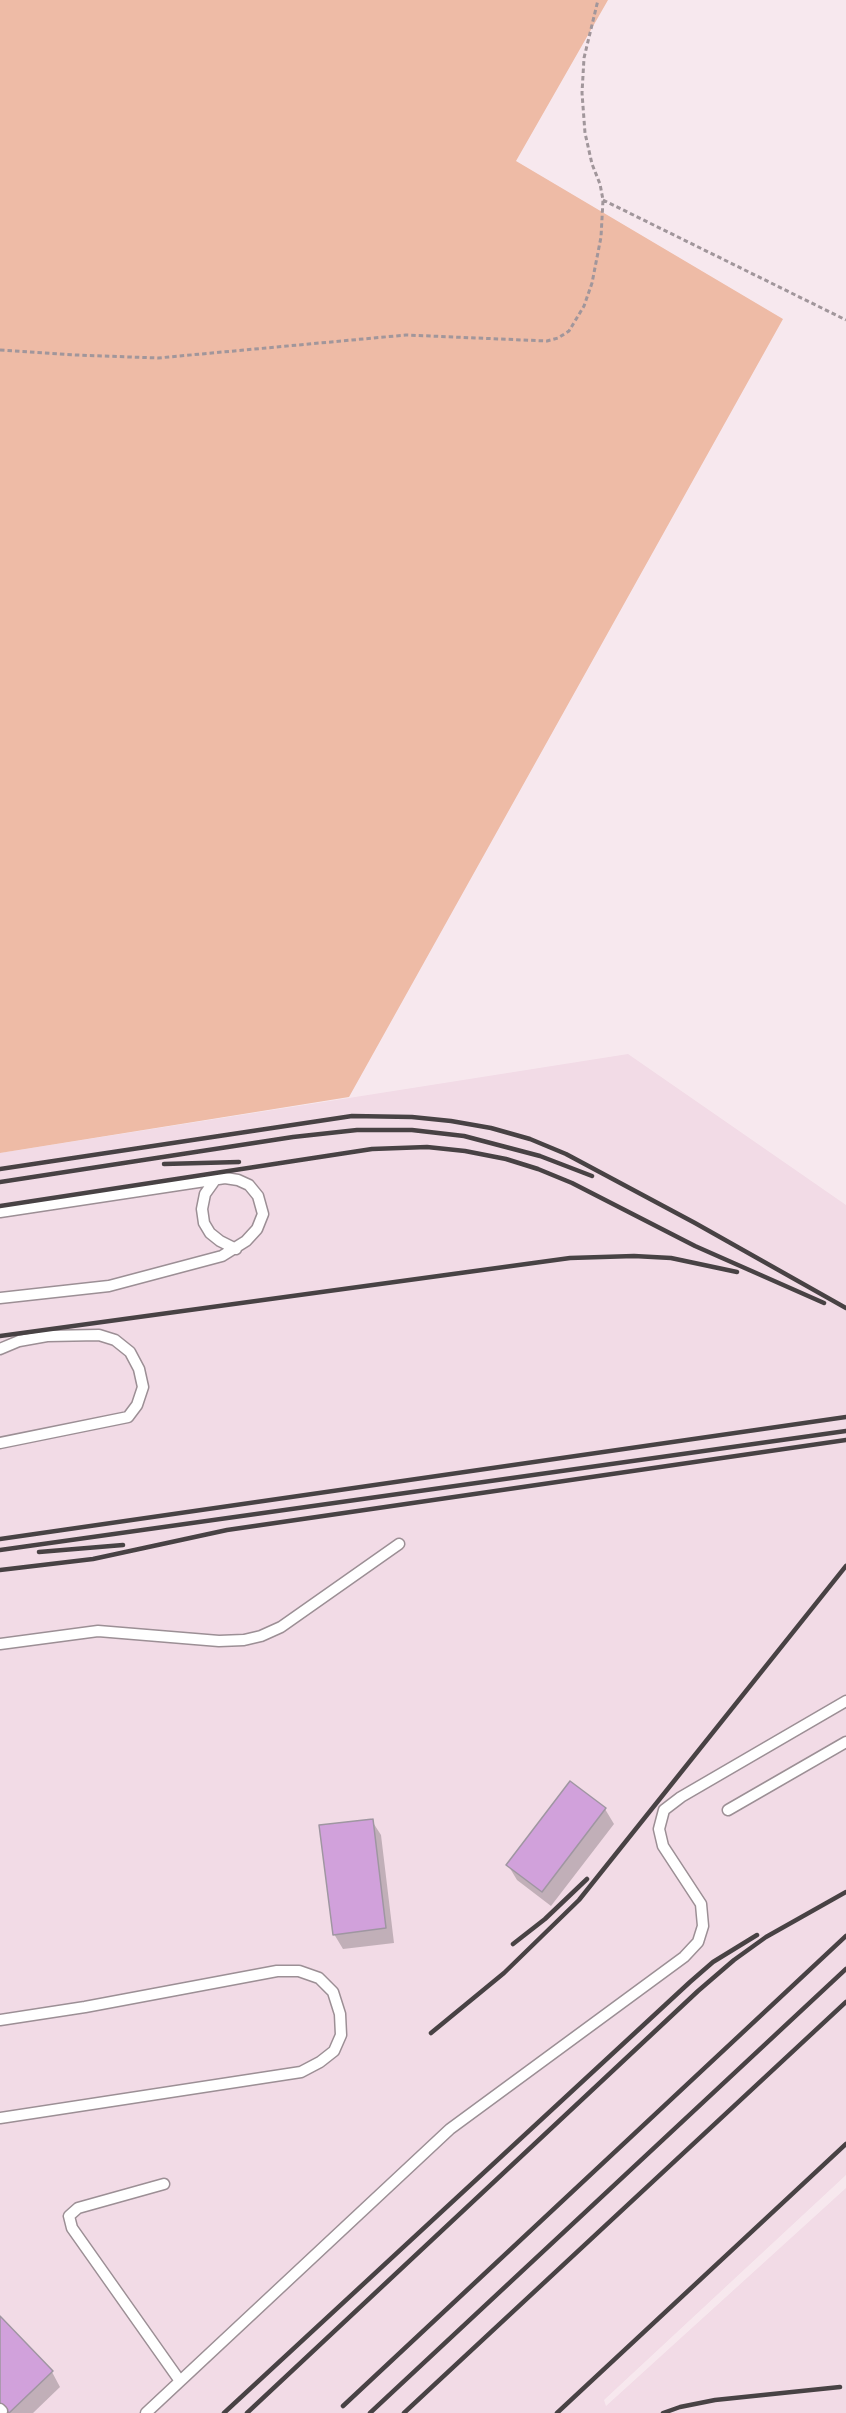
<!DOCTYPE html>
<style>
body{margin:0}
canvas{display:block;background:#f7e8ee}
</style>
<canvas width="846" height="2413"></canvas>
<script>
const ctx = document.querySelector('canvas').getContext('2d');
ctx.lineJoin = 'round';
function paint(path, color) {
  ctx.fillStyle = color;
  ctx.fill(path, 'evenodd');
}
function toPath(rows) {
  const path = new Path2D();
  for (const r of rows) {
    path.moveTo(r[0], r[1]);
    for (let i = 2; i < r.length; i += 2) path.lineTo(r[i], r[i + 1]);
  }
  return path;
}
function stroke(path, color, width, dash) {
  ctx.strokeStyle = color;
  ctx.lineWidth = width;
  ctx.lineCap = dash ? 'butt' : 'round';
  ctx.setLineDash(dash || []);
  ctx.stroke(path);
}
const built = toPath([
 [628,1054,846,1205,846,2175,604,2400,606,2406,846,2188,846,2413,0,2413,0,1153]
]);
const green = toPath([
 [0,0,608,0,516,161,783,319,349,1097,0,1153]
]);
const shadow = toPath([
 [605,1809,614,1824,551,1906,517,1880,508,1865],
 [372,1821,381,1835,394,1943,343,1949,334,1934],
 [0,2318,52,2372,60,2387,33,2413,5,2413,0,2407]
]);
const building = toPath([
 [570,1781,606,1808,542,1892,506,1865,570,1781],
 [373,1819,386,1928,333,1935,319,1825,373,1819],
 [0,2316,53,2371,9,2413,0,2403,0,2316]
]);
const path = toPath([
 [603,200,846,320],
 [0,350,76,355,158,358,406,335,547,341,558,338,569,331,584,306,592,283,601,237,603,200,600,184,592,164,585,133,582,93,584,58,598,0]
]);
const lane = toPath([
 [215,1180,205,1194,202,1209,204,1223,210,1233,220,1241,236,1249],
 [0,1212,225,1178,238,1180,249,1185,258,1196,263,1214,257,1229,246,1241,222,1256,109,1286,0,1298],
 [0,1349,19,1341,47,1336,99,1335,115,1340,130,1352,139,1369,143,1387,137,1405,128,1417,0,1443],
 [0,1644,98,1631,219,1641,244,1640,261,1636,281,1627,399,1544],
 [728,1810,846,1742],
 [0,2020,85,2007,277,1971,299,1971,319,1978,333,1992,340,2014,341,2035,334,2051,320,2062,301,2072,0,2118],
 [164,2184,78,2208,69,2216,72,2228,180,2381],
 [0,2409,2,2411,0,2413],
 [146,2413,450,2129,684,1957,698,1942,703,1926,701,1904,663,1846,659,1829,664,1810,681,1797,846,1701]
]);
const rail = toPath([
 [164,1164,239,1162],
 [0,1169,352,1116,412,1117,451,1121,491,1128,530,1139,566,1154,695,1223,846,1308],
 [0,1182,293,1137,357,1130,412,1130,464,1136,540,1156,592,1176],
 [0,1206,372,1149,427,1147,465,1151,506,1159,538,1169,572,1183,695,1246,824,1303],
 [0,1336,570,1258,634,1256,671,1258,737,1272],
 [0,1539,846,1417],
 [0,1550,846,1431],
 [39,1552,123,1545],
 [0,1570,93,1559,227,1530,846,1440],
 [513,1944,545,1919,587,1879],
 [431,2033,504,1973,579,1900,846,1566],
 [343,2406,846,1936],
 [224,2413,690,1982,713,1962,757,1935],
 [247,2413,698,1991,734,1960,766,1937,846,1892],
 [370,2413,846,1969],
 [404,2413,846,2002],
 [557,2413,846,2144],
 [663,2413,680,2407,715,2400,840,2387]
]);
paint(built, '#f2dbe6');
paint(green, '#eebba6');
paint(shadow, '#0003');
paint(building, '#d1a1db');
stroke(building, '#9f96a1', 1.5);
stroke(lane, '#9c8f95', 13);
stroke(path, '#a1969b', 3, [4.5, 3]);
stroke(lane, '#fff', 10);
stroke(rail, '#484244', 4.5);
</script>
